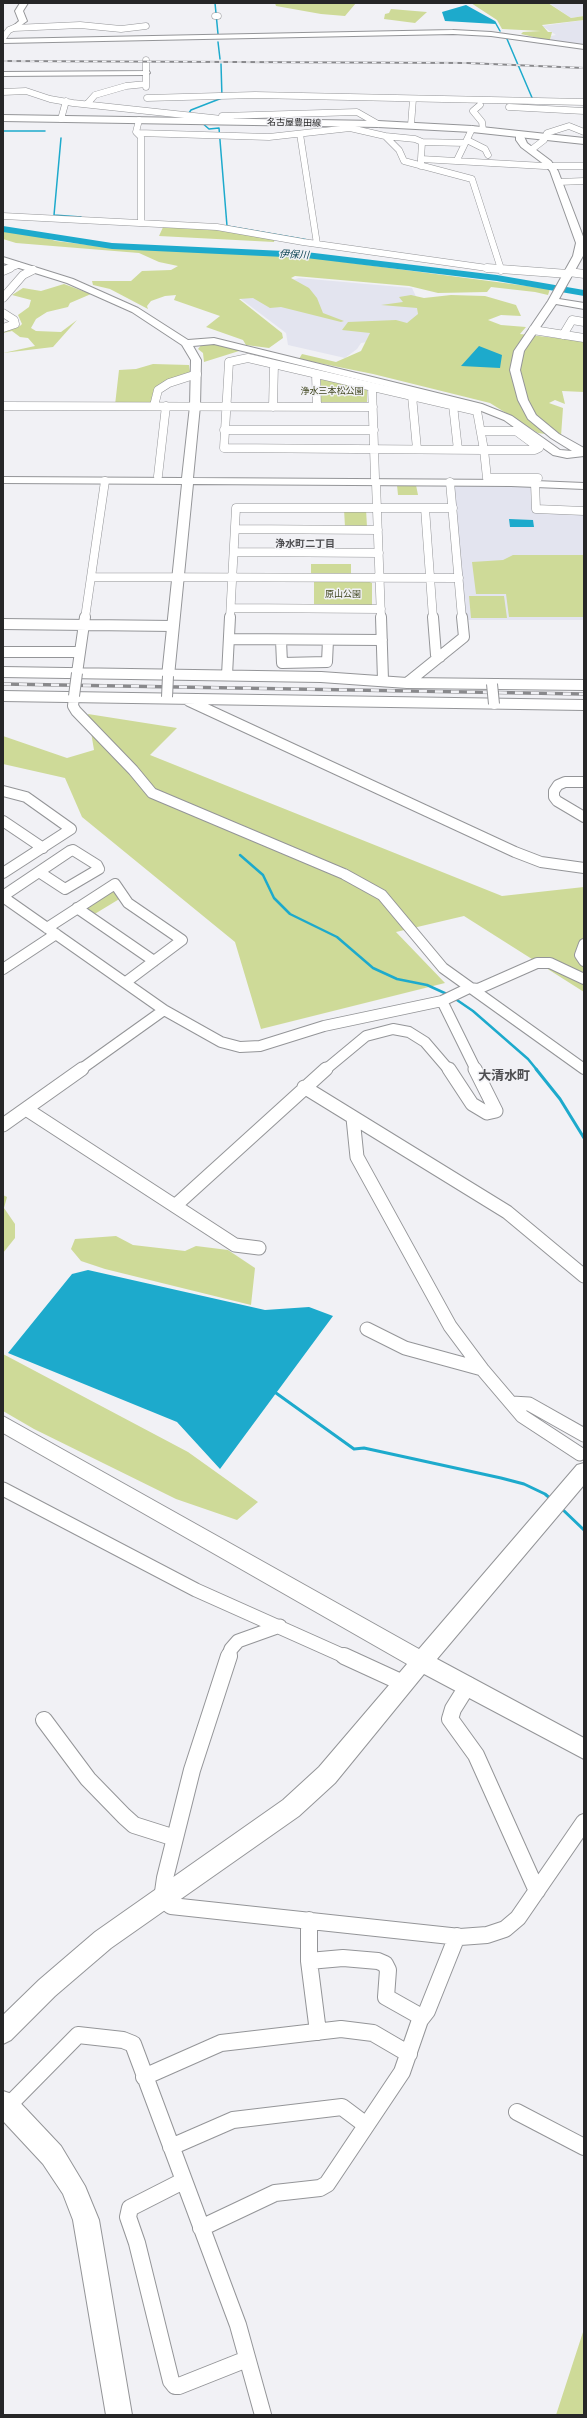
<!DOCTYPE html>
<meta charset="utf-8">
<style>
body{margin:0}
#map{position:relative;width:587px;height:2418px;overflow:hidden;background:#f1f1f5;font-family:Karla,sans-serif}
canvas{display:block}
.frame{position:absolute;inset:0;border:4px solid #262627;pointer-events:none}
</style>
<div id="map">
<canvas width="587" height="2418"></canvas>
<div class="frame"></div>
</div>
<script>
const ctx = document.querySelector('canvas').getContext('2d');
ctx.lineJoin = 'round';
function paint(path, color) {
  ctx.fillStyle = color;
  ctx.fill(path, 'evenodd');
}
function toPath(rows) {
  const path = new Path2D();
  for (const r of rows) {
    path.moveTo(r[0], r[1]);
    for (let i = 2; i < r.length; i += 2) path.lineTo(r[i], r[i + 1]);
  }
  return path;
}
function stroke(path, color, width, dash) {
  ctx.strokeStyle = color;
  ctx.lineWidth = width;
  ctx.lineCap = dash ? 'butt' : 'round';
  ctx.setLineDash(dash || []);
  ctx.stroke(path);
}
function write(font, color, halo, rows, align = 'center') {
  ctx.font = font + ' Karla,"Noto Sans JP",sans-serif';
  ctx.lineWidth = 3;
  ctx.setLineDash([]);
  ctx.textBaseline = 'middle';
  ctx.strokeStyle = halo;
  ctx.fillStyle = color;
  for (const [text, x, y, turn = 0] of rows) {
    ctx.save();
    ctx.translate(x, y);
    ctx.rotate((+turn || 0) * Math.PI / 180);
    ctx.textAlign = isNaN(turn) ? turn : align;
    if (halo) ctx.strokeText(text, 0, 0);
    ctx.fillText(text, 0, 0);
    ctx.restore();
  }
}
const built = toPath([
 [549,3,584,3,584,16,571,18],
 [584,20,584,44,551,41,551,36,556,35,542,26],
 [299,278,412,288,422,309,411,335,361,343,357,349,345,358,288,345,286,333,237,296],
 [456,484,529,485,532,487,533,510,584,512,584,620,466,620,453,486]
]);
const green = toPath([
 [275,3,356,3,345,16,321,14,276,6],
 [471,3,548,3,571,18,584,16,584,20,542,25,548,32,552,32,550,40,542,39,521,34,523,32,541,31,502,29,497,20],
 [391,9,427,12,415,23,384,19,385,14,389,13],
 [164,225,229,230,275,237,274,242,159,236],
 [3,231,35,235,56,241,105,247,306,257,550,289,548,295,535,292,491,287,487,292,438,293,409,286,295,276,291,278,309,288,317,298,323,313,344,321,341,322,281,307,270,308,253,298,239,299,282,333,283,338,269,348,246,345,243,340,206,327,220,316,174,300,176,295,165,296,151,301,147,306,148,309,110,289,93,285,92,281,131,281,142,271,171,270,178,266,159,262,139,253,16,243,3,239],
 [64,284,91,294,70,303,68,307,47,312,36,319,31,328,36,331,61,332,77,320,53,347,3,353,35,346,28,338,20,337,12,331,3,333,3,331,20,326,22,324,18,315,29,307,31,300,12,295,23,288,41,291],
 [411,295,424,298,451,295,485,296,516,305,521,316,501,315,488,320,501,325,526,327,520,334,584,341,584,392,562,391,565,404,555,400,549,403,563,408,561,436,538,433,490,403,373,374,299,359,302,354,336,362,361,351,370,333,342,330,348,322,396,320,407,323,418,314,417,308,381,305,403,302,399,297],
 [211,342,234,348,239,351,204,362,203,353,198,349,202,344],
 [153,364,189,365,190,372,165,382,154,390,151,405,115,405,119,370,136,369],
 [318,377,367,388,367,402,320,402],
 [397,485,416,485,418,495,398,495],
 [344,509,366,509,367,527,345,527],
 [513,555,584,555,584,617,509,617,506,594,476,594,472,562,503,560],
 [311,564,351,564,351,575,311,574],
 [314,581,367,581,372,583,372,606,314,607],
 [469,596,504,596,507,618,471,618],
 [88,714,177,728,150,755,502,896,584,887,584,992,464,916,396,932,445,983,261,1029,235,942,82,817,65,778,3,764,3,736,67,758,94,750],
 [116,888,121,898,93,915,83,908],
 [3,1195,7,1197,4,1208,15,1224,15,1238,3,1253],
 [116,1236,133,1245,185,1251,196,1246,228,1250,255,1268,251,1305,105,1269,81,1261,71,1249,75,1239],
 [3,1354,188,1452,258,1502,237,1520,176,1499,34,1429,3,1411],
 [584,2329,584,2415,556,2415]
]);
const water = toPath([
 [466,5,495,21,496,24,445,21,442,12],
 [479,346,502,355,500,368,461,366],
 [509,519,533,520,534,527,510,527],
 [88,1270,265,1310,309,1307,333,1316,220,1469,177,1422,8,1353,72,1274]
]);
const streamFar2 = toPath([
 [215,3,218,34],
 [495,22,500,31],
 [507,39,533,100],
 [218,42,220,59],
 [192,115,189,113,191,110,222,98,221,64],
 [201,122,209,129,219,128,227,226,308,240],
 [3,131,45,131],
 [61,138,54,215,81,217]
]);
const streamFar1 = toPath([
 [240,855,263,875,274,898,290,914,337,937,373,968,397,979,427,985,449,995],
 [454,998,473,1011,528,1059,537,1070]
]);
const stream = toPath([
 [536,1069,560,1099,584,1138],
 [276,1393,354,1449,364,1448,501,1478,524,1484,545,1494,552,1500],
 [560,1507,584,1530]
]);
const river = toPath([
 [3,226,112,243,306,252,497,275,584,290,584,296,497,281,306,258,112,249,3,232,3,226]
]);
const streetFar4 = toPath([
 [215,16,218,16],
 [14,28,80,25,121,29,146,26],
 [3,38,9,30,16,27],
 [146,60,146,87],
 [3,92,26,91,50,99,73,103,231,120],
 [147,98,255,95,584,102],
 [87,104,95,95,126,86,146,84],
 [480,105,473,111,482,122,483,130],
 [509,107,584,111],
 [222,116,357,112,378,124],
 [61,119,66,101],
 [139,120,136,132,141,137,141,222],
 [411,125,413,99],
 [138,133,269,137,350,128,385,136,399,150,404,161,472,179,501,269],
 [300,134,317,244],
 [385,136,415,139,422,142,421,159],
 [467,140,485,149,488,155],
 [422,142,465,143],
 [531,150,544,140,547,133,569,126,584,132],
 [457,160,472,129],
 [421,166,421,159,544,166,584,166],
 [558,182,584,181],
 [3,216,217,227,303,242,494,269],
 [8,269,18,265]
]);
const streetFar3 = toPath([
 [487,268,568,274],
 [500,268,501,270],
 [3,271,10,268],
 [569,272,584,274],
 [3,298,23,275,33,270],
 [3,313,14,320,15,324,3,328],
 [533,330,584,338],
 [563,335,572,320,584,322],
 [316,374,317,407],
 [372,387,375,478],
 [412,396,477,411,484,450,535,450,539,448,516,431,481,431],
 [453,405,458,450],
 [3,406,373,407],
 [154,406,158,390,169,383,197,374],
 [273,407,274,364],
 [224,430,374,430],
 [417,449,412,396,248,358,229,362,224,448,484,450,487,478,538,478],
 [158,476,166,406],
 [450,482,462,618],
 [376,483,381,618],
 [535,483,536,509,584,511],
 [425,508,433,618],
 [236,529,378,530],
 [235,552,379,553],
 [91,577,459,578],
 [231,608,381,609],
 [85,618,105,481],
 [230,618,236,508,453,508]
]);
const streetFar2 = toPath([
 [381,617,383,680],
 [433,617,436,655,440,657],
 [3,624,173,626],
 [229,639,382,640],
 [281,640,282,663,327,662,328,640],
 [3,652,79,652],
 [3,672,321,677,407,683,584,685],
 [77,673,85,617],
 [227,675,230,617],
 [407,683,464,637,462,617],
 [3,696,584,705],
 [74,696,73,706,76,711,133,770,152,793,344,874,382,895,443,968,584,1069],
 [189,701,515,852,541,862,584,868],
 [584,782,565,782,558,785,554,791,554,797,557,801,584,817],
 [3,791,26,797,71,829,3,873],
 [3,821,43,848],
 [3,896,70,851,73,850,97,865,99,869,65,889,39,872],
 [3,897,164,1010,221,1042,240,1047,260,1046,324,1026,442,1001,469,988,478,989,537,963,550,963,584,979],
 [77,908,154,961],
 [47,928,115,884,128,903,182,940,126,982],
 [584,944,580,955,584,961],
 [3,969,56,934],
 [442,1001,476,1070],
 [80,1070,164,1010],
 [325,1070,366,1036,393,1029,409,1032,425,1042,449,1070]
]);
const streetFar1 = toPath([
 [449,1069,472,1104,487,1113,496,1111,475,1069],
 [304,1087,507,1212,584,1276],
 [26,1109,235,1245,259,1248],
 [353,1118,357,1157,450,1326,482,1369,522,1416,580,1454],
 [3,1125,82,1069],
 [176,1205,326,1069],
 [367,1329,405,1348,482,1369],
 [512,1403,529,1404,584,1435],
 [3,1489,196,1590,346,1657],
 [228,1657,231,1649,238,1641,280,1626]
]);
const street = toPath([
 [229,1656,192,1770,165,1878,162,1899,171,1906,460,1937,487,1935,505,1929,518,1918,584,1822],
 [344,1656,405,1684],
 [468,1685,453,1709,450,1719,476,1755,537,1891],
 [44,1720,88,1779,124,1816,134,1825,175,1838],
 [309,1920,309,1961,318,2032],
 [420,2020,427,2011,457,1936],
 [144,2077,221,2043,341,2029,373,2033,409,2054],
 [7,2107,78,2035,123,2040,133,2044,238,2325,263,2415],
 [517,2112,584,2147],
 [171,2147,233,2120,342,2107,366,2125],
 [183,2181,130,2208,128,2217,137,2243,171,2381,175,2386,179,2386,247,2359],
 [201,2228,275,2193,320,2188,327,2184,402,2072,420,2020,418,2015,386,1997,388,1970,385,1964,378,1961,343,1958,309,1961]
]);
const secondary = toPath([
 [20,3,28,3,23,11,27,21,16,29,12,27,19,21,15,11,20,3],
 [453,30,491,32,584,45,584,49,491,36,453,34,3,43,3,39,453,30],
 [149,71,150,73,146,75,3,76,3,72,149,71],
 [516,132,522,132,527,143,551,161,558,171,584,239,583,256,559,299,584,303,584,309,556,304,524,351,520,370,528,400,536,415,559,434,584,448,584,456,567,458,553,455,504,420,474,408,214,344,193,346,201,360,200,406,193,478,511,480,584,483,584,489,511,486,193,484,174,676,168,680,164,679,162,676,182,484,3,483,3,477,182,478,190,406,191,360,182,345,132,312,67,283,3,263,3,257,73,279,138,308,188,340,214,338,482,404,512,416,560,450,572,451,551,438,528,419,518,400,510,370,514,351,548,301,573,256,576,243,550,171,545,165,521,147,516,140,516,132],
 [3,1416,419,1649,577,1465,584,1463,584,1485,437,1659,584,1738,584,1759,424,1674,335,1783,299,1816,111,1948,55,1996,11,2040,3,2044,3,2015,39,1980,95,1932,283,1800,319,1767,407,1664,3,1433,3,1416],
 [3,2091,12,2094,61,2146,85,2186,99,2220,132,2415,106,2415,73,2220,63,2194,43,2164,3,2121,3,2091]
]);
const primary = toPath([
 [3,115,378,121,472,126,584,138,584,144,472,132,378,127,3,121,3,115]
]);
const railFar1 = toPath([
 [3,61,467,63,584,68]
]);
const rail = toPath([
 [3,684,584,694]
]);
const streetBridge = toPath([
 [492,684,494,704],
 [74,696,77,673],
 [167,697,168,676]
]);
const farStreetnames = [
 ["名古屋豊田線",294,123,1]
];
const farParknames = [
 ["浄水三本松公園",332,391],
 ["原山公園",343,594]
];
const farWaternames = [
 ["伊保川",294,255,3]
];
const farNeighbourhoodnames = [
 ["浄水町二丁目",305,544]
];
const quarterNames = [
 ["大清水町",504,1076]
];
paint(built, '#e3e4ef');
paint(green, '#ceda98');
paint(water, '#1daacc');
stroke(streamFar2, '#1daacc', 1.5);
stroke(streamFar1, '#1daacc', 2.5);
stroke(stream, '#1daacc', 3);
paint(river, '#1daacc');
stroke(streetFar4, '#949598', 7);
stroke(streetFar3, '#949598', 9);
stroke(streetFar2, '#949598', 12);
stroke(streetFar1, '#949598', 15);
stroke(street, '#949598', 18);
stroke(secondary, '#949598', 2);
stroke(primary, '#949598', 2);
stroke(streetFar4, '#fff', 6);
stroke(streetFar3, '#fff', 8);
stroke(streetFar2, '#fff', 10);
stroke(streetFar1, '#fff', 13);
stroke(street, '#fff', 16);
paint(secondary, '#fff');
paint(primary, '#fff');
stroke(railFar1, '#89898c', 2);
stroke(rail, '#89898c', 3.5);
stroke(railFar1, '#f1f1f5', 1.5, [4.5]);
stroke(rail, '#f1f1f5', 2.5, [8]);
stroke(streetBridge, '#949598', 12, []);
stroke(streetBridge, '#fff', 10);
write('9px', '#262627', '#f1f1f5', farStreetnames);
write('9px', '#3f451e', '#f1f1f5', farParknames);
write('italic 10px', '#0f4655', '#f1f1f5', farWaternames);
write('bold 10px', '#4f4f52', '#f1f1f5', farNeighbourhoodnames);
write('bold 13px', '#4f4f52', '#f1f1f5', quarterNames);
</script>
